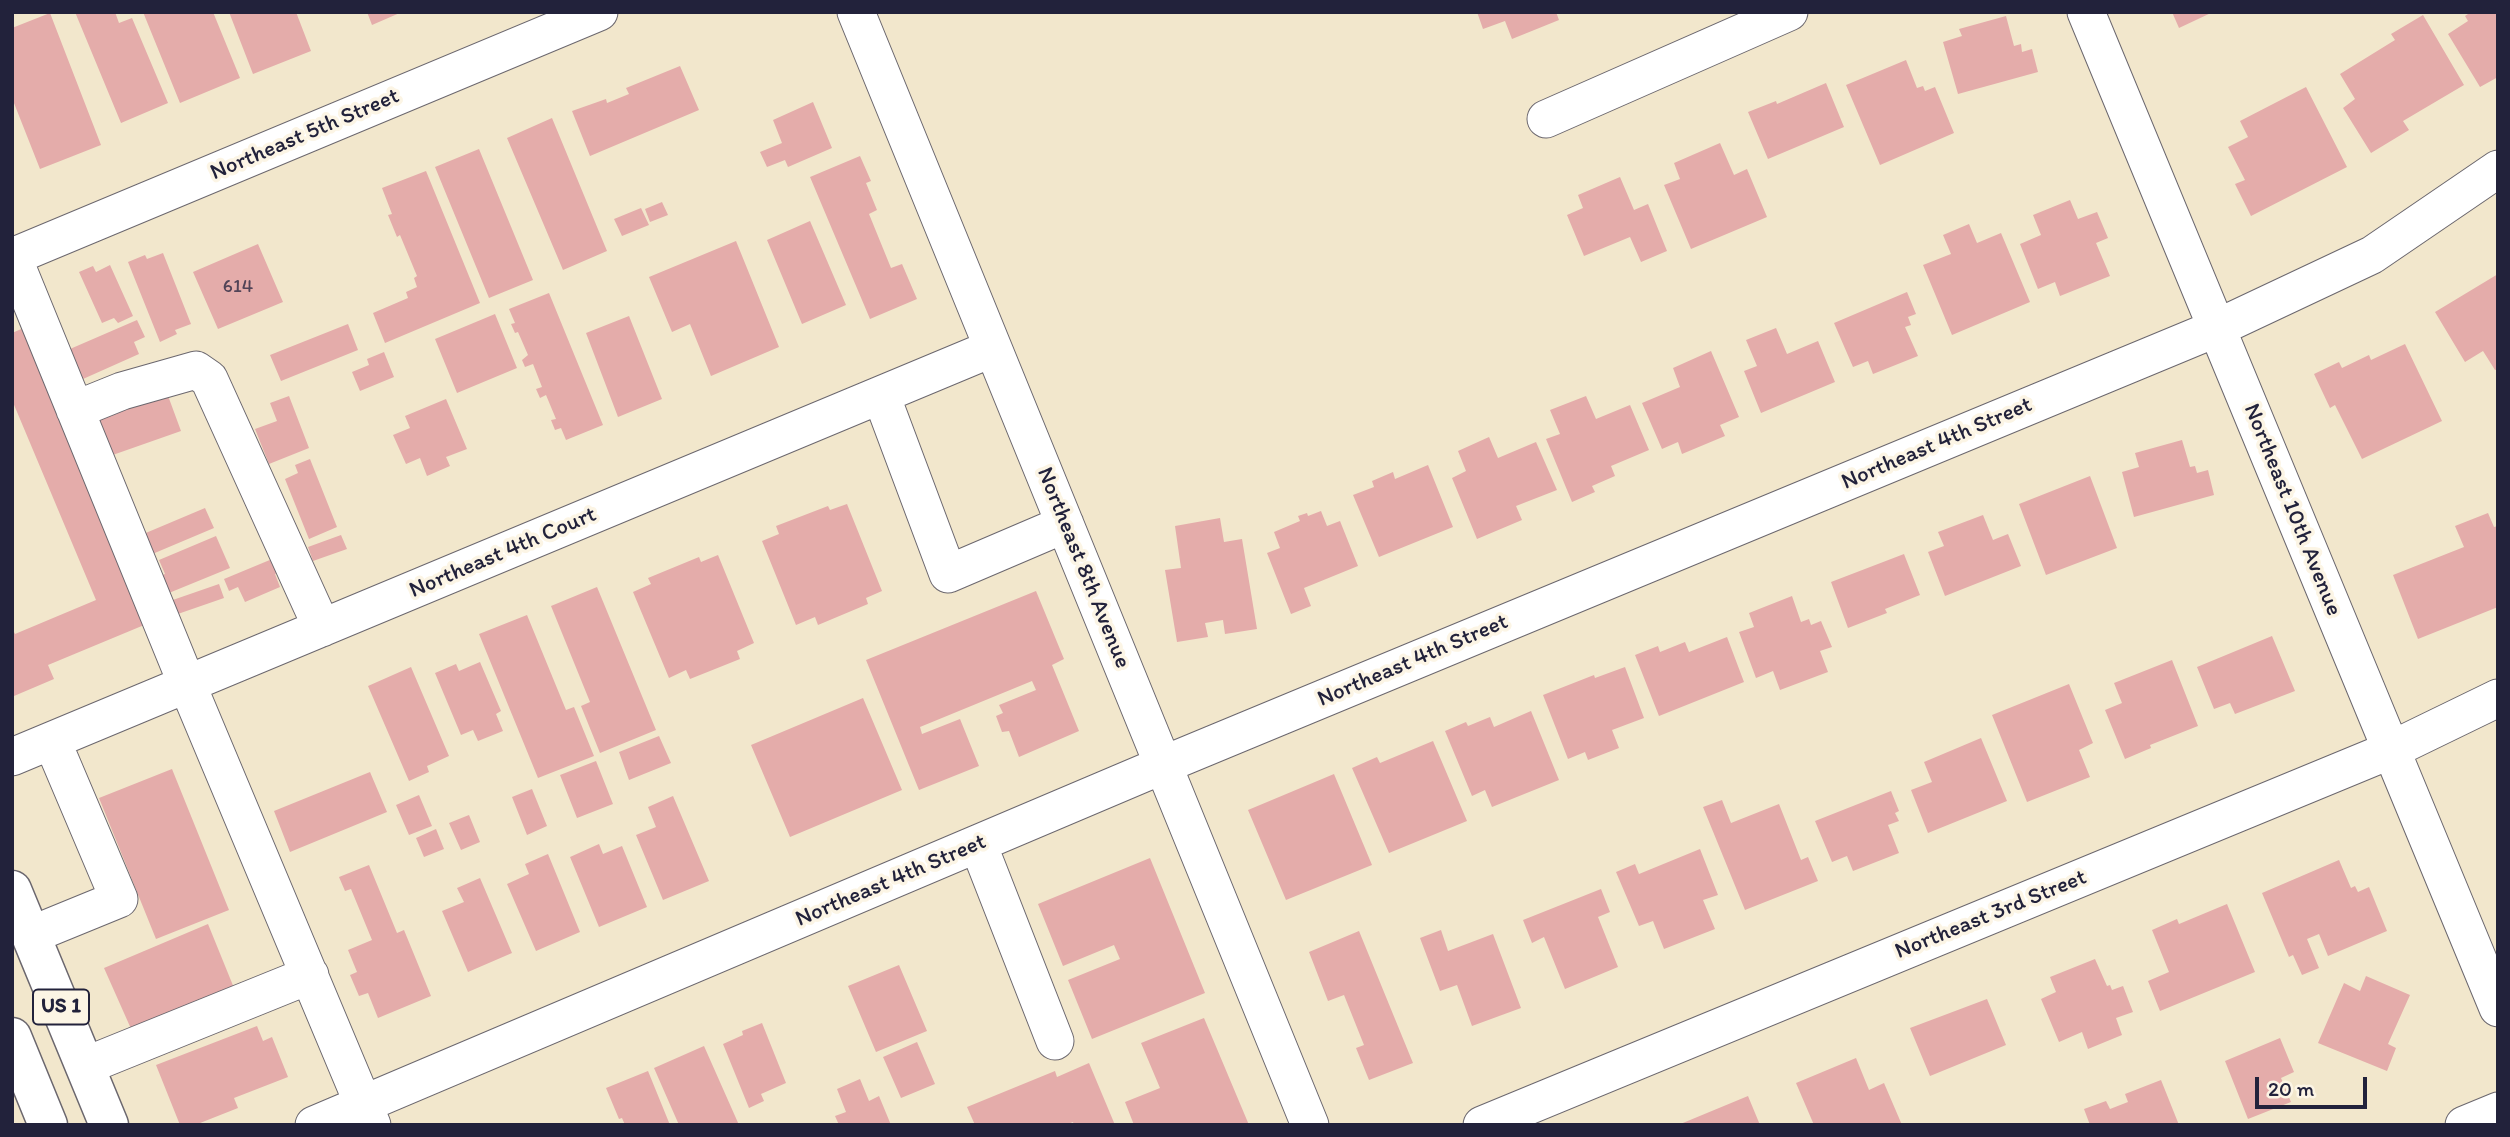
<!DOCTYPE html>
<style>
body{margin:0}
#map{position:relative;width:2510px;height:1137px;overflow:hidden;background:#f2e7cc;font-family:Itim,sans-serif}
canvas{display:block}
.frame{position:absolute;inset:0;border:14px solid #22223b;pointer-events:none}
.scale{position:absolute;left:2255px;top:1077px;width:112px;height:32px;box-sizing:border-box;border:4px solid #22223b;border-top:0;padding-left:9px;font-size:21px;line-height:24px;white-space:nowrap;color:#22223b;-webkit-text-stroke:5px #fcf5e5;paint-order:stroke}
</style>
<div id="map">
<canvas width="2510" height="1137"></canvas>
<div class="frame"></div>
<div class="scale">20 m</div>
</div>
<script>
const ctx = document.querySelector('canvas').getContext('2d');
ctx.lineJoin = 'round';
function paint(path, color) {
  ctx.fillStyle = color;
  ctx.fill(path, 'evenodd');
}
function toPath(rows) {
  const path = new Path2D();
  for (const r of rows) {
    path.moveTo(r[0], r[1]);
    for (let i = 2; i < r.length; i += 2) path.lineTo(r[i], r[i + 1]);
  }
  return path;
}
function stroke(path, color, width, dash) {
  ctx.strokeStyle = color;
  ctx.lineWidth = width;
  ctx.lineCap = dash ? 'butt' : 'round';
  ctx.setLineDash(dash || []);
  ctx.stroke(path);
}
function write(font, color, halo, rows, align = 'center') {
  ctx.font = font + ' Itim,sans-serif';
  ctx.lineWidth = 7;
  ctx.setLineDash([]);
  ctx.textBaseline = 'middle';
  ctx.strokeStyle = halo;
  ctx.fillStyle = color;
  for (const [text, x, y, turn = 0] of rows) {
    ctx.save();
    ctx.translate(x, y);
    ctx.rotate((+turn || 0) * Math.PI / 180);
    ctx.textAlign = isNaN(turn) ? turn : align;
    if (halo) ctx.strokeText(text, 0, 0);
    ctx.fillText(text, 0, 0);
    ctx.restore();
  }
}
const building = toPath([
 [75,12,115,12,119,23,132,18,168,103,121,123],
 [143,12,213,12,240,78,180,103],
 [229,12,296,12,311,51,253,74],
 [367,12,402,12,372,25],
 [1477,12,1556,12,1559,20,1512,39,1505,21,1483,29],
 [2172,12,2213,12,2179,28],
 [2471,12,2498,12,2498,77,2480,87,2448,34,2468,21,2465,16],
 [50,13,101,145,40,169,12,98,12,28],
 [2423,15,2464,85,2403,121,2409,130,2371,153,2343,108,2355,99,2340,74,2395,40,2391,34],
 [2006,16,2014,46,2021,44,2022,52,2032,49,2038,72,1958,94,1943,42,1962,36,1959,29],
 [1906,60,1917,88,1923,86,1925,91,1935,87,1954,133,1880,165,1846,85],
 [680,66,699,110,590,156,572,111,606,99,607,103,629,94,626,88],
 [1826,83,1844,127,1768,159,1748,112,1776,101,1777,104],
 [2306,87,2347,167,2251,216,2235,184,2245,180,2228,147,2248,137,2240,121],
 [813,102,832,148,788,167,785,160,767,167,760,152,782,143,773,120],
 [552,118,607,251,563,270,507,138],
 [1720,143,1734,175,1747,169,1767,217,1691,249,1664,185,1680,179,1674,163],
 [479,149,533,280,489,298,435,167],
 [860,156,871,181,866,183,877,210,869,214,891,268,902,264,917,299,870,319,810,177],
 [426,171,480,303,385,343,373,313,408,298,406,292,417,287,414,278,417,276,400,235,397,237,388,215,392,214,382,188],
 [1620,177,1634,210,1648,204,1667,251,1641,262,1630,237,1584,256,1567,215,1583,208,1578,195],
 [2070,200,2078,219,2097,212,2108,238,2096,243,2110,276,2060,296,2055,282,2038,289,2020,244,2041,235,2033,215],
 [662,202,668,215,650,222,645,209],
 [641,208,649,225,622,236,614,219],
 [810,221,846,305,802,324,767,240],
 [1969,224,1977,243,2001,233,2030,302,1952,335,1923,265,1951,254,1943,235],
 [736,241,779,347,711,376,690,324,672,332,649,277],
 [258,244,283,302,218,329,193,272],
 [163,253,191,324,175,330,177,334,160,342,128,262,145,255,147,259],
 [110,265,133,316,118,323,114,318,102,323,79,272,93,266,96,272],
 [2498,274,2498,369,2495,370,2483,351,2465,362,2435,312],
 [1907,292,1916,314,1908,317,1911,325,1905,327,1918,356,1873,374,1868,361,1853,367,1834,323],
 [549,293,603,425,566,440,561,428,555,430,551,420,556,419,546,395,540,398,536,389,542,387,533,364,525,367,522,360,528,355,518,332,515,333,511,324,515,323,509,309],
 [495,314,517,368,457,393,435,339],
 [629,316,662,399,618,417,586,333],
 [137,320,145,337,134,342,139,354,83,379,70,349],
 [348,324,358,350,281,381,270,355],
 [26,327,149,623,48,665,54,679,14,696,12,695,12,628,15,634,96,600,12,400,12,333],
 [1776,328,1787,354,1818,341,1835,382,1761,413,1744,371,1757,366,1746,340],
 [2405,344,2442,421,2362,459,2335,405,2330,408,2314,374,2339,362,2342,368,2369,355,2371,360],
 [1711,351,1739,417,1720,425,1725,436,1682,454,1678,442,1662,449,1642,403,1680,387,1673,368],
 [384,352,394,377,360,391,352,372,369,365,367,359],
 [167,393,181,431,107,457,93,419],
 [289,396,309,448,269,464,255,429,277,421,270,403],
 [1586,396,1596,419,1630,405,1649,450,1611,466,1615,476,1592,486,1595,492,1572,502,1546,439,1560,434,1550,410],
 [446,399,467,449,446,457,450,466,427,476,420,458,406,464,393,435,410,428,405,416],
 [1489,437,1498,458,1536,442,1557,490,1516,506,1522,520,1477,539,1452,478,1466,471,1458,451],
 [2182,440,2190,467,2195,466,2197,473,2208,470,2214,495,2134,517,2122,472,2139,467,2135,453],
 [310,459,337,527,309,539,285,479,298,473,295,465],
 [1428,465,1453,527,1379,557,1353,495,1374,487,1372,481,1393,472,1395,479],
 [2090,476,2117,548,2046,575,2019,504],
 [847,504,882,591,866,598,868,604,818,625,815,617,796,625,762,541,779,534,776,526,828,506,830,510],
 [205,508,214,528,150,555,141,535],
 [1321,511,1327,526,1340,521,1358,566,1304,588,1311,606,1291,614,1267,553,1280,548,1274,532,1300,521,1298,516,1307,513,1308,516],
 [2488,513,2494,527,2498,526,2498,607,2418,639,2393,575,2464,547,2455,526],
 [1983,515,1993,540,2008,534,2021,566,1945,596,1928,552,1944,546,1938,532],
 [1220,518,1224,542,1242,539,1257,629,1225,634,1223,620,1205,623,1208,637,1177,642,1165,570,1181,568,1175,526],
 [341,535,347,549,313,561,308,547],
 [216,536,230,568,164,595,157,577,165,574,159,560],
 [1904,554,1920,595,1885,609,1887,613,1848,628,1831,582],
 [718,555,754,643,737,651,740,659,690,679,686,670,669,678,633,592,651,584,648,578,699,557,701,562],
 [277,557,283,571,275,574,280,587,245,602,238,587,229,591,224,579],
 [219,584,224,598,172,616,167,602],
 [597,587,656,730,600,753,581,706,590,702,551,606],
 [1036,591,1064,659,1052,665,1079,731,1019,757,1009,731,1002,732,996,716,1003,713,999,705,1036,690,1032,681,920,727,922,734,960,719,979,766,919,790,866,660],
 [1792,596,1801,622,1809,619,1811,625,1821,621,1832,647,1820,651,1828,672,1780,690,1773,671,1756,678,1739,632,1754,627,1749,613],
 [527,615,566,710,574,707,594,756,538,778,479,634],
 [2272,636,2295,691,2235,714,2230,703,2214,709,2197,667],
 [1727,637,1744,682,1659,716,1635,655,1658,646,1660,652,1685,642,1689,652],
 [2172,660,2198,726,2150,745,2151,748,2125,759,2105,710,2122,703,2114,683],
 [480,662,501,711,496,714,503,731,478,741,473,730,461,735,435,673,456,664,459,671],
 [411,667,449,756,427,766,429,772,409,781,368,686],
 [1625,667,1644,718,1612,730,1619,748,1588,760,1585,752,1568,759,1543,695,1594,675,1595,678],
 [2069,684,2093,743,2079,750,2090,777,2027,802,1992,715],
 [863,698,902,790,790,837,751,745],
 [1531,711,1559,780,1492,807,1485,790,1472,796,1445,731,1466,722,1468,726,1490,717,1494,727],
 [659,736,671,763,629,780,619,752],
 [1981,738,2007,801,1928,833,1911,790,1932,782,1924,762],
 [1433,741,1467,821,1389,853,1352,768,1377,757,1380,763],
 [596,761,613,804,577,818,560,775],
 [172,769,229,910,156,939,99,798],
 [370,772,387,812,290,852,274,811],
 [1334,774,1372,865,1286,900,1248,810],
 [532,789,547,826,527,835,512,797],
 [1891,791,1899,811,1895,813,1899,821,1888,825,1899,853,1853,871,1847,856,1832,862,1815,821],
 [419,795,432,826,409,835,396,805],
 [673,796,709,881,663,900,636,835,656,827,648,807],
 [1722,800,1731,823,1779,804,1801,860,1808,857,1818,881,1745,910,1703,807],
 [469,815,480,842,461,850,449,823],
 [436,829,444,849,424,857,416,838],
 [599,844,603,854,622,846,647,907,599,927,570,857],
 [1700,849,1718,895,1703,900,1715,929,1664,949,1653,921,1639,926,1616,872,1635,864,1639,874],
 [548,854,580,932,536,951,507,884,529,874,525,864],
 [1150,858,1205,993,1092,1039,1068,980,1120,959,1114,945,1063,966,1038,904],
 [2339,860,2351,888,2355,886,2358,892,2369,887,2387,931,2328,956,2319,934,2307,939,2319,968,2302,975,2293,955,2289,957,2262,893],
 [369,865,397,933,404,930,431,996,378,1018,368,993,359,996,350,975,357,972,348,950,372,940,351,889,345,891,339,877],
 [480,878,512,953,468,972,442,911,464,902,457,888],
 [1601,889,1610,912,1598,917,1618,967,1565,989,1544,937,1532,943,1523,920],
 [2227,904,2255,972,2160,1011,2148,981,2169,972,2152,930,2177,919,2179,924],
 [208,924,234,988,132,1031,104,968],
 [1441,930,1448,951,1493,934,1521,1008,1472,1026,1457,985,1440,991,1420,938],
 [1359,931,1413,1063,1369,1080,1356,1048,1364,1045,1344,995,1328,1001,1309,952],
 [2095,959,2107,986,2110,985,2112,990,2123,986,2133,1012,2116,1018,2122,1035,2088,1049,2082,1032,2059,1042,2041,999,2056,992,2050,977],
 [899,965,927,1031,876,1052,848,986],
 [2366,976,2410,995,2388,1044,2396,1048,2387,1071,2318,1043,2344,983,2360,991],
 [1987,999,2006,1045,1930,1076,1910,1028],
 [1204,1018,1249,1125,1134,1125,1125,1102,1160,1088,1141,1043],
 [762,1023,786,1083,761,1094,764,1101,749,1108,723,1044,743,1035,742,1031],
 [257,1026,263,1041,272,1037,288,1077,234,1098,238,1108,195,1125,180,1125,156,1065],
 [2280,1038,2294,1072,2281,1078,2291,1102,2248,1119,2225,1061],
 [917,1042,935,1084,901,1098,883,1057],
 [704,1046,739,1125,679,1125,654,1068],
 [1856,1058,1869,1090,1884,1083,1902,1125,1814,1125,1796,1083],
 [1089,1063,1115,1125,1074,1125,1073,1122,1065,1125,975,1125,967,1107,1055,1071,1057,1077],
 [648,1071,670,1125,625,1125,622,1118,619,1119,606,1088],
 [860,1079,869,1101,879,1096,891,1125,839,1125,835,1116,846,1112,837,1089],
 [2161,1080,2179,1125,2090,1125,2084,1109,2106,1101,2110,1109,2128,1102,2125,1094],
 [1748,1096,1760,1125,1678,1125]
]);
const minor = toPath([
 [856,12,1310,1125],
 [2086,12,2498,1008],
 [1546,119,1789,12],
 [12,255,187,684,372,1125],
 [12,257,599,12],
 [881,395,948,574,1065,524],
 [75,410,122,391,196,370,209,379,322,628],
 [12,757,993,348],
 [978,844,1055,1041],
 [31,935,119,899,52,741],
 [85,1066,310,975],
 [314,1125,1163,765,2217,328,2372,255,2498,169],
 [1482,1125,2391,750,2498,698],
 [2464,1125,2498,1111]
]);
const major = toPath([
 [12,890,109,1125],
 [12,1037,48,1125]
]);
const numberNames = [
 ["614",238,287]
];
const shields = [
 [61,1007,56]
];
const shieldNames = [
 ["US 1",61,1007]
];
const streetNames = [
 ["Northeast 5th Street",305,135,-23],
 ["Northeast 4th Street",1937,444,-23],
 ["Northeast 10th Avenue",2292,510,68],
 ["Northeast 4th Court",503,553,-23],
 ["Northeast 8th Avenue",1083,568,68],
 ["Northeast 4th Street",1413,661,-23],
 ["Northeast 4th Street",891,881,-23],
 ["Northeast 3rd Street",1991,915,-22]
];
paint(building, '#e4acaa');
stroke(minor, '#6b676e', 39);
stroke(major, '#6b676e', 41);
stroke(minor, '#fff', 37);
stroke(major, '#fff', 38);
write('19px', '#524457', null, numberNames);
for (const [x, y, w] of shields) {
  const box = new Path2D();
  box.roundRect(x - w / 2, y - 17.5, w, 35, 5);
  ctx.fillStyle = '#fcf5e5';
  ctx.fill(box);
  stroke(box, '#22223b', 2);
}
write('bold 21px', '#22223b', null, shieldNames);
write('23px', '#22223b', '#fcf5e5', streetNames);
</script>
